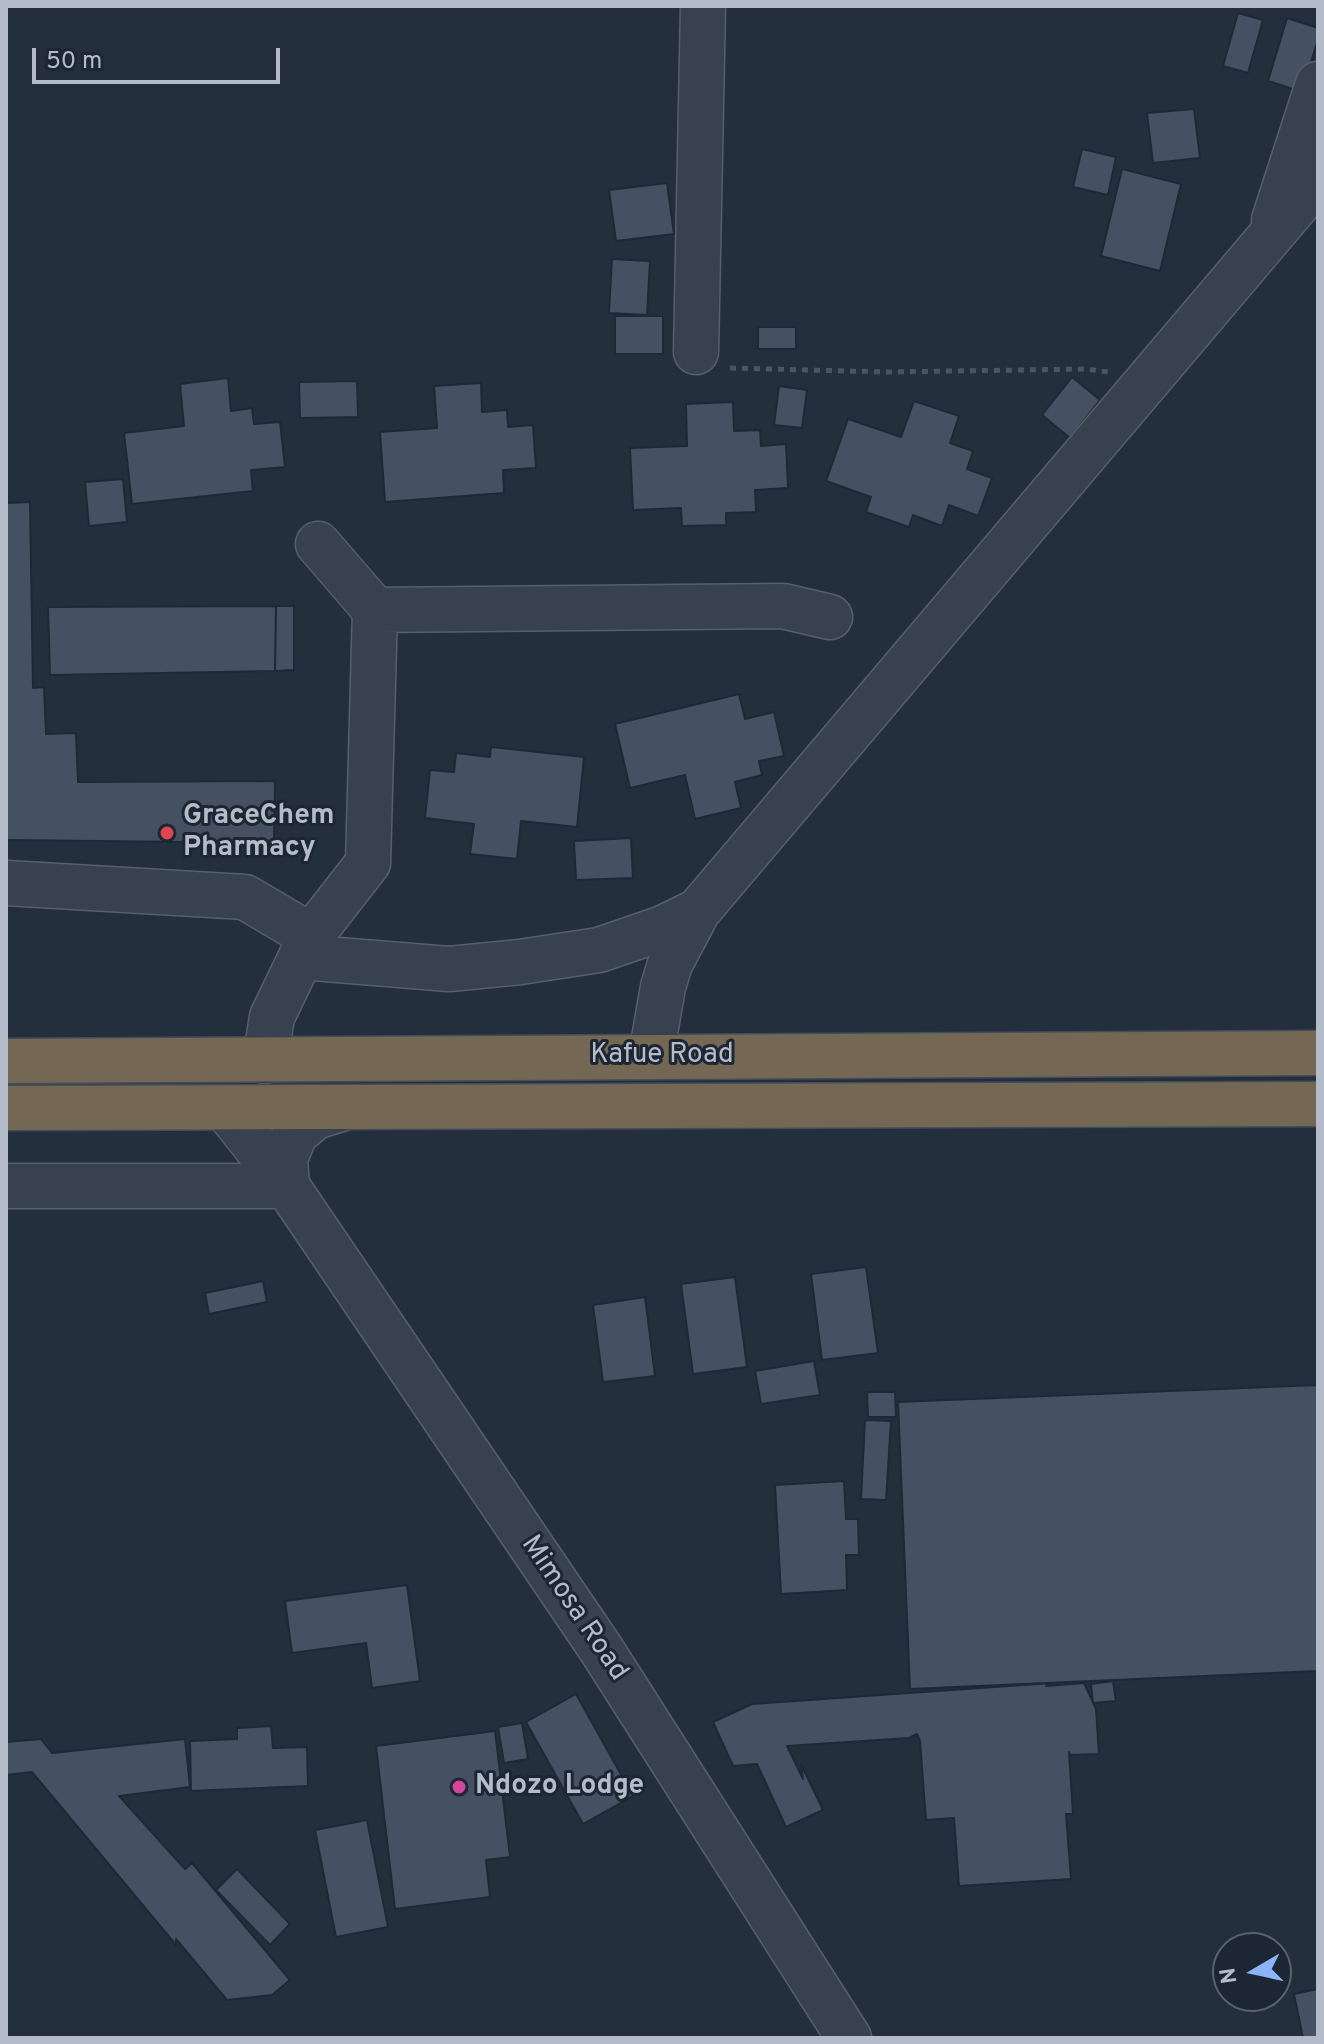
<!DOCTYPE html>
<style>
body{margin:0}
#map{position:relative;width:1324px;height:2044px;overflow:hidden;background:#242f3e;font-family:Overpass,sans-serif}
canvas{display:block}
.frame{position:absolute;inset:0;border:8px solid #b4bcc9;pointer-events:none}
.north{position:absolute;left:1212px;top:1932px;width:80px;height:80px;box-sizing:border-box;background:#1d2633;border:2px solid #59626f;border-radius:50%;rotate:261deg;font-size:22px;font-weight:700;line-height:32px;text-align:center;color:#b4bcc9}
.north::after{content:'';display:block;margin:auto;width:28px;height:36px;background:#8ab4f8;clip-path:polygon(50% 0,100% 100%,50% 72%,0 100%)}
.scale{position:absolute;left:32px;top:48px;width:248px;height:36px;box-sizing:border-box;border:4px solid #b4bcc9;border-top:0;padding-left:10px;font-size:24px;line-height:28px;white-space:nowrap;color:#b4bcc9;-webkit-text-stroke:6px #1d2633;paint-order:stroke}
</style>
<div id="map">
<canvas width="1324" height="2044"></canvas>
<div class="frame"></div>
<div class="north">N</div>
<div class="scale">50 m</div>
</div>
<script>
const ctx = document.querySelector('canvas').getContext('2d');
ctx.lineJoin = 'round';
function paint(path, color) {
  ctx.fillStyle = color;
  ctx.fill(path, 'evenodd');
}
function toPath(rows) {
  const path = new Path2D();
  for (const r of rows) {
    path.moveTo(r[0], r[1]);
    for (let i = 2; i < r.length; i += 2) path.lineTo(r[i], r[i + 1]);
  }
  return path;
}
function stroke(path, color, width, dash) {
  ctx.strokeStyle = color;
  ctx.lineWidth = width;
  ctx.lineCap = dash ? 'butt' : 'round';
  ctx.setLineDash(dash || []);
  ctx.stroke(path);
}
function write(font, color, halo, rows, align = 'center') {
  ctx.font = font + ' Overpass,sans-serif';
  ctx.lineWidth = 6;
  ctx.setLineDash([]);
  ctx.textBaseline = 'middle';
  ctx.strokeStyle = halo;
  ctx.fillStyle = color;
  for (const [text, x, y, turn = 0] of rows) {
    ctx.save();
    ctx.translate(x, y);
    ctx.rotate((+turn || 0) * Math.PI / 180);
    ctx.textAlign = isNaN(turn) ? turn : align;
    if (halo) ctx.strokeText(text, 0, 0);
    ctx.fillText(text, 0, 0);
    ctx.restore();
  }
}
const building = toPath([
 [1238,13,1263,20,1248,73,1223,66,1238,13],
 [1287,18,1318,28,1318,39,1302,92,1268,81,1287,18],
 [1194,109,1200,158,1153,163,1147,113,1194,109],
 [1082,149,1116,157,1108,195,1073,187,1082,149],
 [1122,169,1181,184,1160,271,1101,256,1122,169],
 [667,183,674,234,616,241,609,190,667,183],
 [612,259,650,261,647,315,609,313,612,259],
 [615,316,663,316,663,354,615,354,615,316],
 [758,327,796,327,796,349,758,349,758,327],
 [1072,377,1100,400,1070,438,1042,415,1072,377],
 [228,378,231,411,252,408,254,424,280,422,285,467,251,470,253,491,132,504,124,433,184,426,180,384,228,378],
 [357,381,358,417,300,418,299,382,357,381],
 [481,383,482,412,507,410,508,427,533,425,536,468,503,470,504,493,385,502,380,432,437,428,434,386,481,383],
 [779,386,807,390,802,428,774,425,779,386],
 [914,401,959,416,950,443,973,451,967,469,992,478,978,516,949,505,942,526,913,515,909,527,866,512,871,497,826,481,848,419,901,437,914,401],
 [733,402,734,431,760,430,761,446,786,444,788,488,755,490,756,512,726,513,726,525,682,526,681,508,633,510,630,448,687,446,686,404,733,402],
 [123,479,127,522,89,526,85,482,123,479],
 [30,502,33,688,44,687,46,734,76,733,78,782,275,781,274,843,9,840,6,843,6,503,30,502],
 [276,606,275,671,50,675,48,607,276,606],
 [276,606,294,606,294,670,275,671,276,606],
 [739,694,745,719,774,712,784,756,759,761,762,775,735,782,741,808,695,819,685,775,630,788,615,724,739,694],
 [491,747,584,757,577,827,521,821,517,859,470,854,474,824,425,818,430,770,454,772,456,753,490,757,491,747],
 [631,838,633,878,576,880,574,841,631,838],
 [866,1267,878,1353,822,1360,811,1274,866,1267],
 [735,1277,747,1367,693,1374,681,1284,735,1277],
 [263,1281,267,1302,209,1314,205,1293,263,1281],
 [645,1297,655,1376,603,1382,593,1305,645,1297],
 [814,1361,820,1395,761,1404,755,1371,814,1361],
 [1318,1385,1318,1671,910,1689,898,1402,1318,1385],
 [867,1392,895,1392,896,1417,868,1417,867,1392],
 [865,1420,891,1421,886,1500,861,1499,865,1420],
 [844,1481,846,1519,858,1519,859,1555,846,1555,847,1590,781,1594,775,1485,844,1481],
 [407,1585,420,1681,372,1688,366,1643,292,1653,285,1601,407,1585],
 [1113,1681,1116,1701,1093,1703,1091,1684,1113,1681],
 [1052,1683,1046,1686,1084,1683,1096,1709,1099,1754,1070,1755,1069,1752,1073,1814,1066,1814,1071,1879,959,1886,954,1818,926,1820,920,1741,917,1734,909,1738,787,1746,803,1779,801,1764,823,1810,786,1827,757,1764,733,1766,713,1722,752,1704,1052,1683],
 [576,1694,633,1796,583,1824,526,1722,576,1694],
 [522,1723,528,1759,504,1763,498,1727,522,1723],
 [271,1726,273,1748,307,1747,308,1786,191,1791,190,1741,237,1739,237,1728,271,1726],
 [495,1731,510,1857,486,1860,490,1897,395,1909,376,1746,495,1731],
 [41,1739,52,1753,185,1739,190,1787,119,1796,185,1869,192,1863,290,1980,272,1995,227,2000,176,1939,176,1945,32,1772,6,1775,6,1742,41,1739],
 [367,1820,388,1927,336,1937,315,1830,367,1820],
 [237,1869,290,1924,270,1945,216,1890,237,1869],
 [1318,1989,1318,2038,1303,2038,1294,1994,1318,1989]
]);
const path = toPath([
 [730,368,887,372,1087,369,1108,372]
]);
const minor = toPath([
 [1274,220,1318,84],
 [696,352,703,6],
 [318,544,375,610],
 [6,883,245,897,311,936],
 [301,957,449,969,520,962,599,950,663,928,698,911],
 [651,1056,663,987,670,964,698,911,1318,180],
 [265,1061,272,1017,311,936,368,863,375,610,783,606,830,617],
 [225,1108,287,1186,601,1649,849,2038],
 [6,1186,287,1186],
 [287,1186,285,1159,295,1134,315,1117,341,1109]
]);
const highway = toPath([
 [6,1061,1318,1053],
 [6,1108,1318,1104]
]);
const markers = [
 [167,833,8,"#e0444e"],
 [459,1787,8,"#d1479c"]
];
const poiNames = [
 ["GraceChem",183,817],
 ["Pharmacy",183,849],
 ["Ndozo Lodge",475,1787]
];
const streetNames = [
 ["Kafue Road",662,1056],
 ["Mimosa Road",573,1609,56]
];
paint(building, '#455162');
stroke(building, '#1f2835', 2);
stroke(minor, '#565f6c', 47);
stroke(highway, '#434c59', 47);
stroke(path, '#44595c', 5, [6, 6]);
stroke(minor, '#38414e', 44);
stroke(highway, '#746855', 44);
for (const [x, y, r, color] of markers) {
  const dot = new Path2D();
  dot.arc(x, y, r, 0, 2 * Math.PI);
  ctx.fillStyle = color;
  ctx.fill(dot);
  stroke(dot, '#1d2633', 3);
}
write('bold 28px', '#b4bcc9', '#1d2633', poiNames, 'left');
write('28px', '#b4bcc9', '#1d2633', streetNames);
</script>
